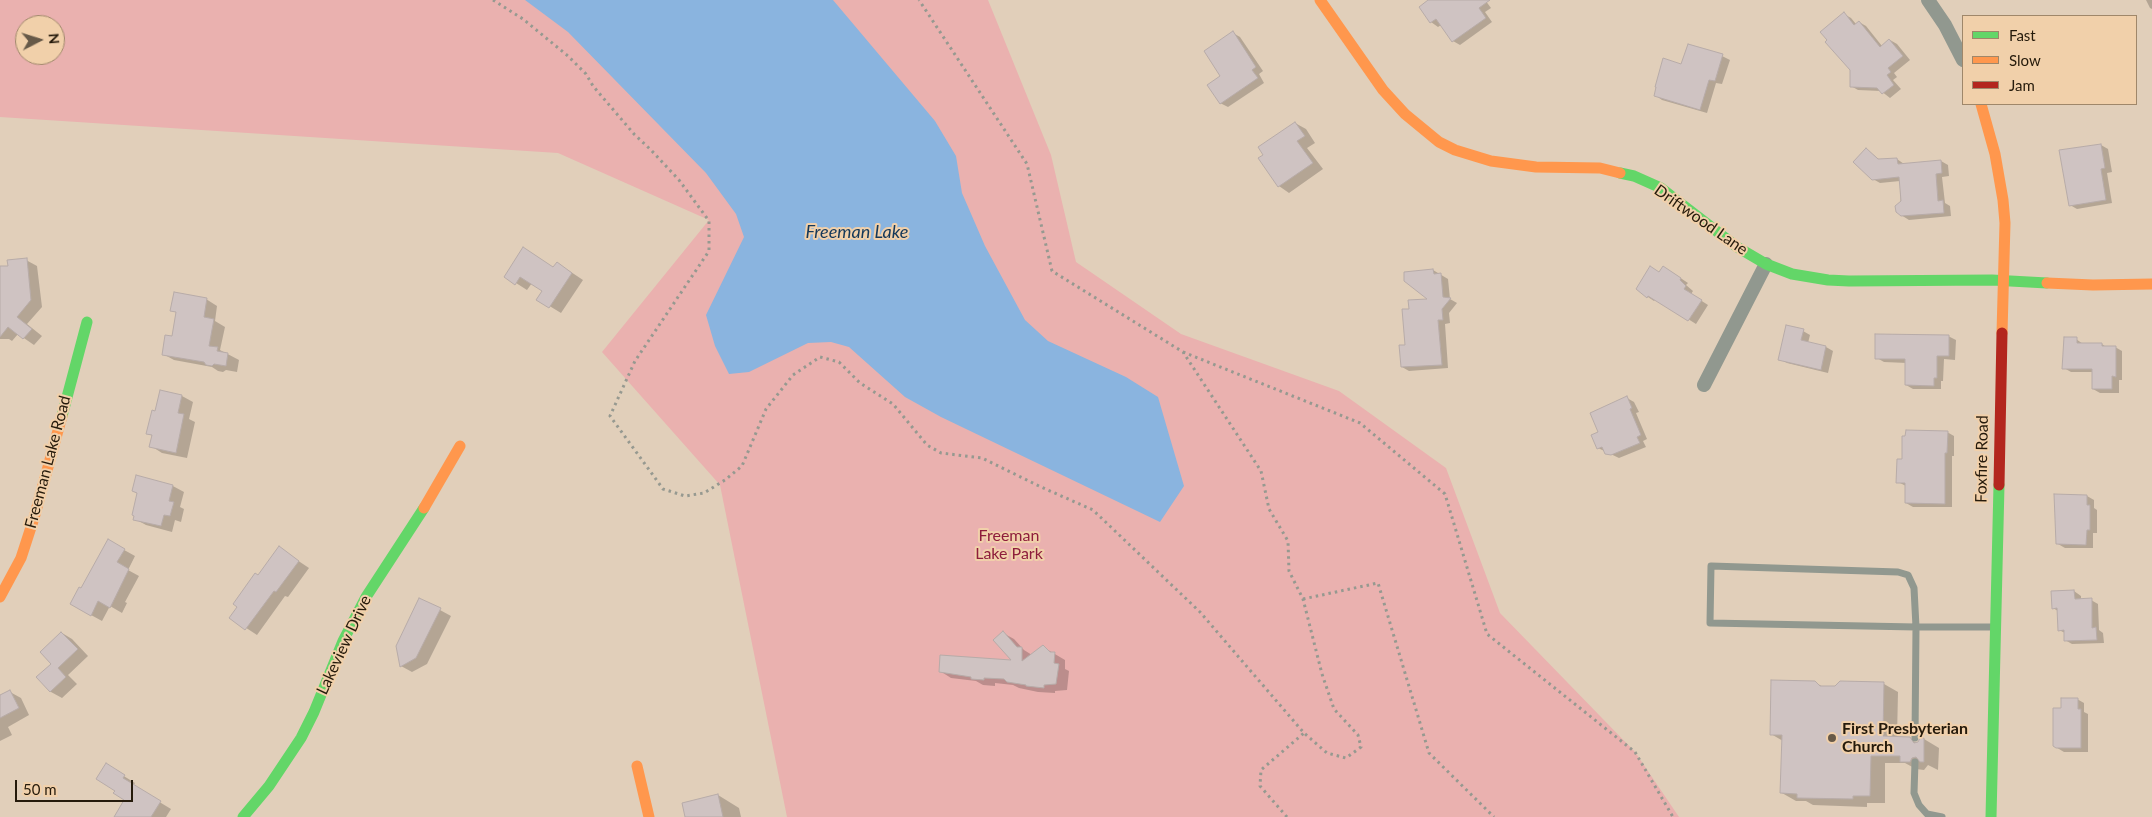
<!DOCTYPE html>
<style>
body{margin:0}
#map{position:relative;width:2152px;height:817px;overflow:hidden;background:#e1cfba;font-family:Lato,sans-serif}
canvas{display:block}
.legend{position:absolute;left:1962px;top:15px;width:175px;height:90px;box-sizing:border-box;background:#f1d0aa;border:1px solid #9f876a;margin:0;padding:6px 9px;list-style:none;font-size:15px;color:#251a0b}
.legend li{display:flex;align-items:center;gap:10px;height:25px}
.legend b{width:25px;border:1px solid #9f876a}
.north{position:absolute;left:15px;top:15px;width:50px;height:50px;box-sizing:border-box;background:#f1d0aa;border:1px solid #9f876a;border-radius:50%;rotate:85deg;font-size:14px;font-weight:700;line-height:20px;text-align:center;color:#251a0b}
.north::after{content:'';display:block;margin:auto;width:18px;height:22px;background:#675948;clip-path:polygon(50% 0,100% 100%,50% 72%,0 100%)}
.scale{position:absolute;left:15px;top:780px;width:118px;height:22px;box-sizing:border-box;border:2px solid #251a0b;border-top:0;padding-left:6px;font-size:15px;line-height:18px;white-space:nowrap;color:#251a0b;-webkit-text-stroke:4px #f1d0aa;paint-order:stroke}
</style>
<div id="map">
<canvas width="2152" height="817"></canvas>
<ul class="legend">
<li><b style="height:6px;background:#63d668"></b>Fast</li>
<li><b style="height:6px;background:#ff974d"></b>Slow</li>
<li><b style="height:6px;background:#b3261e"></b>Jam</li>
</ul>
<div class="north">N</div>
<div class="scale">50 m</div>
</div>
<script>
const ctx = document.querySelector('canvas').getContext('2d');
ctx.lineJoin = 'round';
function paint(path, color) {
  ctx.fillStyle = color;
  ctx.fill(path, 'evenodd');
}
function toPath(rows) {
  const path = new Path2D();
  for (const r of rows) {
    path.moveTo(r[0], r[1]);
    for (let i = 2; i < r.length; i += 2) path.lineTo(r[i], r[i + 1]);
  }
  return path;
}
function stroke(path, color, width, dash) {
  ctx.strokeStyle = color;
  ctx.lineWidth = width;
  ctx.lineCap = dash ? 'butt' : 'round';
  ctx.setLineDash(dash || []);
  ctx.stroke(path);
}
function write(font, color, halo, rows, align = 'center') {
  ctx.font = font + ' Lato,sans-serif';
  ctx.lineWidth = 4;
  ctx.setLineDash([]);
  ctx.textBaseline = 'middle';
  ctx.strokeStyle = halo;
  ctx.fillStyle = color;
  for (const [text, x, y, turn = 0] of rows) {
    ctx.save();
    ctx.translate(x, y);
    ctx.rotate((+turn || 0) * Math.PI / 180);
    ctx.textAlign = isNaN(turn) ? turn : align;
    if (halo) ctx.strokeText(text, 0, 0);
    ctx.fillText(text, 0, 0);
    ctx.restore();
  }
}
const green = toPath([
 [0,0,988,0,1051,155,1076,262,1181,334,1339,391,1446,468,1500,613,1635,752,1679,817,787,817,720,485,602,352,709,220,558,153,0,117],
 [25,25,55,25,55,55,25,55]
]);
const water = toPath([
 [525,0,833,0,935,121,956,156,962,193,985,246,1025,320,1048,341,1126,377,1158,397,1184,486,1160,522,941,417,905,397,849,347,831,342,808,343,749,372,729,374,715,346,706,315,744,237,736,214,706,173,568,32]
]);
const shadow = toPath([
 [1430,0,1485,0,1491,8,1485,12,1492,22,1460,45,1453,41,1441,25,1438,27,1431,22,1421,7],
 [2146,0,2152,0,2152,9,2150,8],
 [1844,14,1851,18,1856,24,1859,22,1866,26,1882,46,1890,40,1897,44,1910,60,1894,73,1897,77,1893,80,1901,89,1890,98,1881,91,1858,90,1851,86,1852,70],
 [1233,33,1240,37,1263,71,1259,74,1264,83,1228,107,1220,103,1222,76],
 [1722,56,1730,60,1722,84,1716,83,1707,113,1662,100,1655,95,1658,87,1682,66],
 [1295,123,1306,129,1315,143,1307,148,1323,169,1289,193,1279,186],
 [2101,145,2108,149,2112,172,2107,173,2112,203,2077,209,2070,205],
 [1866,149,1880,160,1897,159,1904,164,1941,161,1948,165,1949,176,1942,177,1945,203,1950,206,1951,216,1909,220,1901,215,1900,181,1880,183,1873,179],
 [26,260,37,266,42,307,27,324,42,336,34,345,18,334,12,341,9,339,0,339,0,267,9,267],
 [554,268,568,270,583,280,561,313,538,299,543,291,532,283,527,290,505,276],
 [1433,270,1448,279,1450,299,1457,303,1449,313,1450,323,1445,324,1448,368,1409,371,1402,367,1410,310,1430,301],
 [1670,271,1688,283,1686,285,1693,291,1691,294,1708,305,1696,324,1656,299,1654,301,1648,297,1660,273],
 [206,299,217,306,215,321,225,327,220,350,239,360,237,372,226,370,223,372,218,371,212,367,174,360,163,354,173,338,177,313,172,310],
 [1803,331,1810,335,1808,343,1826,347,1833,351,1828,373,1787,363,1780,359],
 [1948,336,1956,340,1955,360,1944,359,1943,381,1941,381,1941,389,1913,389,1906,385,1907,363,1884,362,1877,358],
 [2076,339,2083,344,2102,344,2106,347,2115,347,2122,351,2122,380,2119,380,2119,393,2100,393,2093,389,2093,372,2071,372,2064,368],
 [182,396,193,402,189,419,195,422,187,458,162,453,151,446,153,436,148,434,156,413],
 [1627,398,1634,402,1639,412,1636,413,1647,439,1643,441,1646,447,1619,458,1598,448,1600,432],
 [1947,432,1954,436,1954,456,1952,456,1952,507,1913,507,1906,503,1906,486,1898,482,1903,460],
 [171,485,184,492,180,507,184,509,181,522,175,520,172,532,146,525,135,519,138,494,133,491],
 [2087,496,2094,500,2094,508,2097,510,2097,533,2093,533,2093,548,2065,548,2058,544],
 [108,541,135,556,128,570,139,576,125,602,127,603,122,613,110,606,102,621,71,604,82,590],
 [279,548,309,568,288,597,285,596,257,635,231,618],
 [2074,591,2081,596,2081,600,2091,600,2098,604,2099,630,2103,633,2104,643,2072,644,2065,640,2065,633,2059,630,2058,611,2053,608,2052,592],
 [440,610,451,616,427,664,412,672,401,666],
 [62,633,72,639,88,656,68,675,77,684,62,698,51,692,38,677,52,664],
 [1003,633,1014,639,1024,650,1032,655,1043,647,1065,660,1065,669,1069,671,1067,690,1055,691,1055,693,1038,692,1019,688,1013,685,995,683,995,686,983,685,976,681,951,678,940,671,1013,661],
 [1815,682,1823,687,1884,684,1898,692,1897,738,1909,739,1919,744,1924,739,1939,748,1938,770,1928,765,1924,770,1916,769,1905,763,1885,763,1885,803,1867,803,1867,807,1813,805,1806,801,1796,801,1782,793,1783,741,1771,734],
 [10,692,21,698,29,715,8,727,12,735,0,741,0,697],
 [2077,699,2084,703,2084,712,2088,714,2088,752,2064,752,2054,746,2063,709],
 [106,765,135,783,133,786,171,809,166,817,115,817,126,799,116,790],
 [718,795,739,808,741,817,687,817]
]);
const building = toPath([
 [1428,0,1490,0,1479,8,1486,18,1452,42,1436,19,1430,23,1419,7,1428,0],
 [1844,12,1854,25,1859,21,1880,47,1889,39,1903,56,1888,68,1891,72,1887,75,1894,85,1882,94,1877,88,1850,87,1850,70,1825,42,1827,40,1820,32,1844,12],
 [1233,31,1256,67,1252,70,1258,78,1220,104,1207,85,1220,76,1204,51,1233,31],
 [1688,44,1723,54,1715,81,1709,80,1700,110,1654,96,1656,87,1655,87,1663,58,1681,64,1688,44],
 [1295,122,1305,136,1297,141,1313,163,1278,187,1258,158,1263,155,1258,147,1295,122],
 [2101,144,2105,168,2101,169,2106,200,2069,206,2059,150,2101,144],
 [1866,148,1878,159,1897,158,1898,164,1941,160,1942,173,1936,174,1938,201,1943,200,1944,213,1901,216,1896,212,1895,206,1901,201,1899,177,1872,180,1853,162,1866,148],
 [523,247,553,267,557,262,572,273,549,308,536,300,542,291,520,277,515,285,504,277,523,247],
 [27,258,31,300,17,317,32,329,23,339,8,327,0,337,0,266,8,266,7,260,27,258],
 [1650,266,1659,272,1663,266,1681,278,1680,280,1686,286,1684,289,1702,300,1688,321,1648,296,1647,298,1636,289,1650,266],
 [1433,269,1434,274,1441,273,1443,297,1451,298,1442,309,1443,320,1438,320,1442,365,1401,367,1399,345,1405,345,1402,309,1409,309,1408,300,1427,299,1404,281,1404,272,1433,269],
 [174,292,207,298,204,317,214,319,209,346,218,347,217,351,228,353,226,366,214,364,212,366,206,365,204,362,162,355,165,335,172,336,176,312,170,311,174,292],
 [1786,325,1804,329,1801,340,1826,346,1821,370,1778,360,1786,325],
 [1875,334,1949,335,1949,356,1937,356,1937,378,1934,378,1934,386,1905,385,1905,359,1875,359,1875,334],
 [2064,337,2077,337,2077,343,2102,343,2102,346,2116,346,2116,377,2112,376,2112,389,2092,389,2092,369,2062,369,2064,337],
 [160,390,182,395,178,413,184,414,176,453,149,447,152,435,146,434,152,410,155,411,160,390],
 [1627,396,1632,408,1630,409,1641,435,1637,437,1640,443,1611,455,1605,454,1602,447,1597,449,1591,435,1598,432,1590,413,1627,396],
 [1906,430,1948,431,1947,453,1945,453,1945,504,1905,503,1905,483,1896,483,1897,459,1902,459,1902,436,1905,436,1906,430],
 [136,475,173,485,169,501,174,502,170,516,164,515,161,526,133,520,134,516,132,515,137,493,132,491,136,475],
 [2054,494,2087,495,2087,505,2090,505,2090,530,2087,530,2086,545,2056,544,2054,494],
 [108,539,125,549,117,562,129,569,110,608,98,601,91,616,70,604,79,587,81,588,108,539],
 [279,546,299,561,276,592,274,591,245,630,229,618,237,607,233,604,255,573,258,575,279,546],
 [2074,590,2075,599,2092,598,2092,628,2096,627,2097,640,2064,641,2064,630,2058,631,2057,608,2052,609,2051,591,2074,590],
 [419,598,441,608,416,658,400,667,396,646,419,598],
 [1003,631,1017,647,1022,647,1022,661,1043,645,1050,652,1055,652,1054,663,1059,664,1056,684,1044,685,1044,688,1026,686,1026,685,1007,682,1004,679,984,678,984,680,971,679,971,677,939,672,940,655,1011,660,993,640,1003,631],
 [61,632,78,649,58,668,66,677,50,692,36,677,51,664,40,652,61,632],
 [1771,680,1815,681,1820,686,1835,686,1840,681,1884,682,1883,736,1910,737,1914,743,1918,742,1920,738,1924,738,1924,762,1920,762,1916,757,1912,758,1910,762,1900,762,1900,756,1871,756,1870,796,1853,796,1853,799,1797,798,1797,794,1780,793,1782,735,1770,735,1771,680],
 [10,690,19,708,0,718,0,695,10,690],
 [2061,698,2078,698,2078,709,2081,709,2081,748,2056,748,2053,746,2053,708,2061,708,2061,698],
 [106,763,125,775,123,778,161,801,151,817,114,817,124,800,113,793,115,791,96,779,106,763],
 [718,794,723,817,685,817,682,803,718,794]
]);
const path = toPath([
 [493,0,523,19,568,56,586,74,593,86,634,134,651,150,679,180,709,221,709,251,635,361,610,416,663,489,685,496,704,493,725,480,742,466,766,409,793,375,820,357,839,362,860,383,893,404,927,445,941,453,982,458,1041,487,1093,510,1200,612,1304,733,1327,753,1346,758,1361,747,1358,735,1334,709,1322,674,1303,599,1289,571,1288,541,1269,509,1261,471,1183,352,1052,271,1027,164,919,0],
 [1183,352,1360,423,1445,494,1487,634,1635,752,1673,817],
 [1303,599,1378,583,1429,753,1494,817],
 [1287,817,1260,786,1261,770,1304,733]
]);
const lane = toPath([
 [1915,738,1916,627,1710,623,1711,566,1898,572,1908,575,1914,588,1916,627,1993,627],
 [1915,762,1914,793,1919,805,1927,814,1942,817]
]);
const street = toPath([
 [1928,0,1945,25,1963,60],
 [1704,385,1766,264]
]);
const fast = toPath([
 [1620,173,1634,176,1661,188,1737,247,1766,264,1792,274,1828,280,1849,281,1992,280,2047,283],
 [62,416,87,322],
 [243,817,269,786,301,738,314,712,343,641,366,597,424,508],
 [1991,817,1999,485]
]);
const slow = toPath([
 [1320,0,1383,90,1405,114,1439,142,1455,150,1491,161,1536,167,1600,168,1620,173],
 [1981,104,1995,154,2003,200,2005,223,2002,333],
 [2047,283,2093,285,2152,284],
 [424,508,460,446],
 [0,597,21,558,34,518,62,416],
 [637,766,649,817]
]);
const jam = toPath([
 [1999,485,2002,333]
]);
const markers = [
 [1832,738,5,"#675948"]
];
const streetNames = [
 ["Driftwood Lane",1701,220,35],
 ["Foxfire Road",1982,459,-89],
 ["Freeman Lake Road",48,462,-75],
 ["Lakeview Drive",344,645,-65]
];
const parkNames = [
 ["Freeman",1009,536],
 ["Lake Park",1009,554]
];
const poiNames = [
 ["First Presbyterian",1842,729],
 ["Church",1842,747]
];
const waterNames = [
 ["Freeman Lake",857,232]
];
paint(green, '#eab1af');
paint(water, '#8ab4df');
paint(shadow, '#0003');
paint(building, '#cfc3c2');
stroke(building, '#b7aba8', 1);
stroke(path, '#969990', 3, [2.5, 4]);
stroke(lane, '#91988f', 7);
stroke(street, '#91988f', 14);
stroke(fast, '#63d668', 11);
stroke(slow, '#ff974d', 11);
stroke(jam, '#b3261e', 11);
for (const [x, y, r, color] of markers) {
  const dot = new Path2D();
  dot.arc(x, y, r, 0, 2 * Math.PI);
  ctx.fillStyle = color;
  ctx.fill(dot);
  stroke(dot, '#f1d0aa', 2);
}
write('16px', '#251a0b', '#f1d0aa', streetNames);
write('16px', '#8e1d3c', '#f1d0aa', parkNames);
write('bold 16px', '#251a0b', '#f1d0aa', poiNames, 'left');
write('italic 18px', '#14385a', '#f1d0aa', waterNames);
</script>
